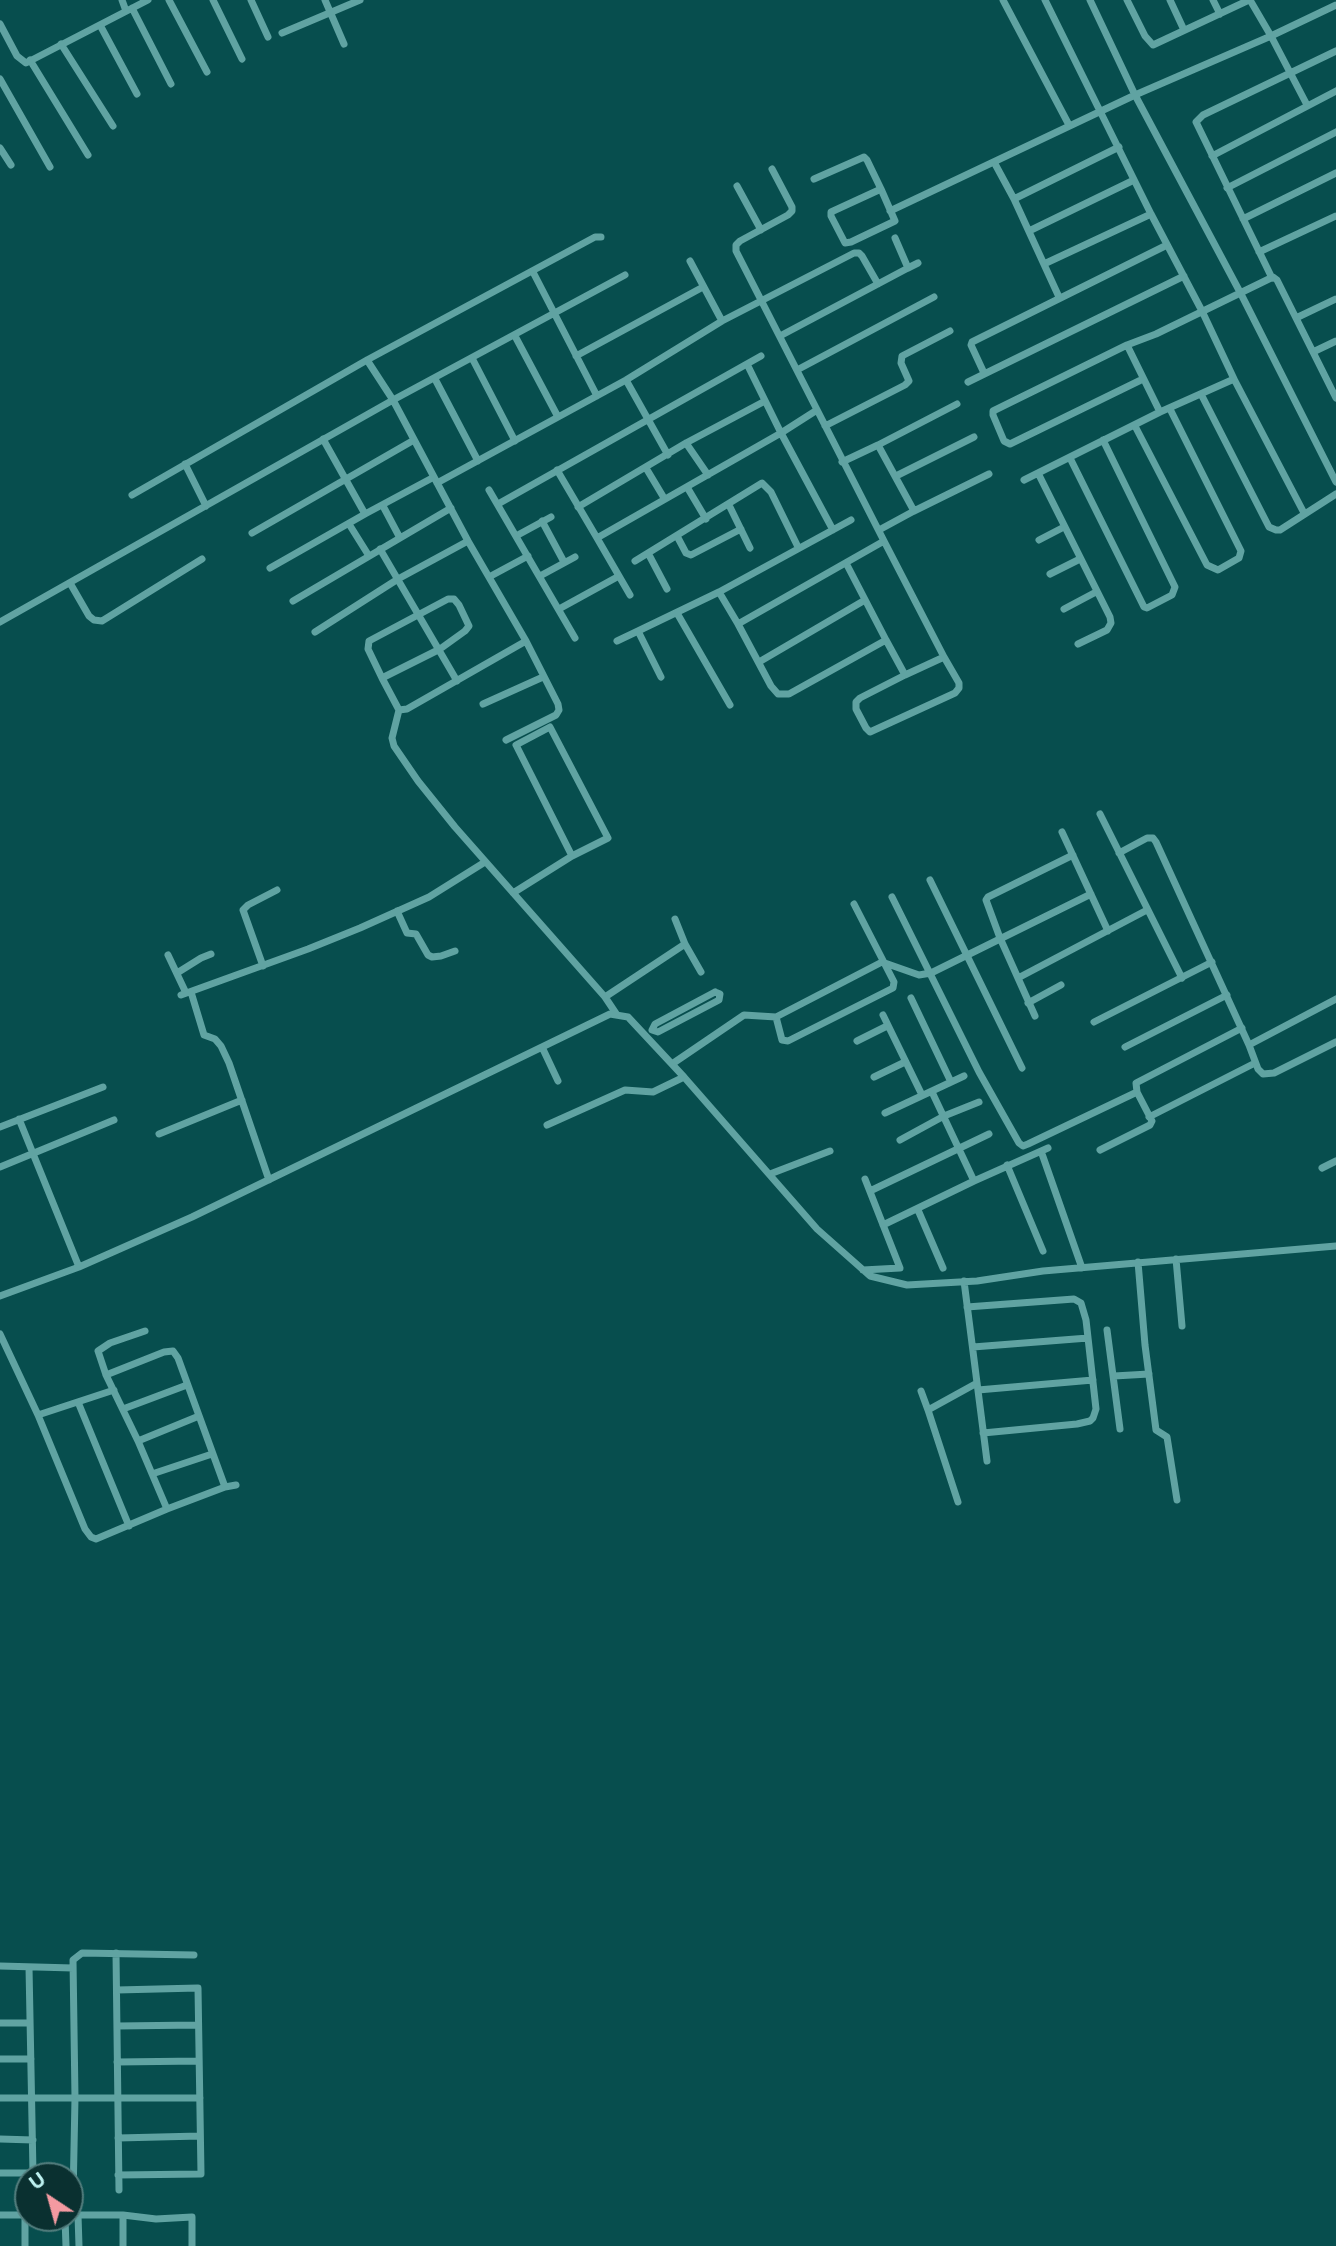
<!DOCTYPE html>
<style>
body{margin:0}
#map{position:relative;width:1336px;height:2246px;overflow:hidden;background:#074e4e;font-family:Montserrat,sans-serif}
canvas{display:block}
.north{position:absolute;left:14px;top:2162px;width:70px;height:70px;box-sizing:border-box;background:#0a3030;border:2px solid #527d7d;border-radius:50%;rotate:324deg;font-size:19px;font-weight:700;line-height:28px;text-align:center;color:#bdf1f0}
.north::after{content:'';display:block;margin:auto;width:24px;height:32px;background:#f49aa1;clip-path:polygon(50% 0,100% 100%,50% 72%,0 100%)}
</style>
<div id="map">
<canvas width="1336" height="2246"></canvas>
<div class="north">U</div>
</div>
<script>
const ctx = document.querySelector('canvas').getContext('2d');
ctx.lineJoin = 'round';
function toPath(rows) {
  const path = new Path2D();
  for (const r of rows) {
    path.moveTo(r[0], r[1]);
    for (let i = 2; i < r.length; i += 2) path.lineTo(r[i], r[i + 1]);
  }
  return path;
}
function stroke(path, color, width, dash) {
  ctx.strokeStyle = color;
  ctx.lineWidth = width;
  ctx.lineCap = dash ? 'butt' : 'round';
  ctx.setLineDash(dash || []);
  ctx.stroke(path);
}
const street = toPath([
 [122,0,126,11],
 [169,0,207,72],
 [213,0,242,59],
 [251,0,268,37],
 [325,0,344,44],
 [1003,0,1069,125],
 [1045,0,1151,214,1202,311,1234,379,1304,513],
 [1127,0,1145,36,1153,45,1249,0],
 [1170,0,1184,30],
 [1213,0,1220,14],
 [1250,0,1271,36,1307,105],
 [1336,5,1271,36,1135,95,1241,294,1336,482],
 [132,8,171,84],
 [0,24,17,56,26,63,148,0],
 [100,25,137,94],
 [282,33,360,0],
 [61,44,113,126],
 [30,60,88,155],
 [0,79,50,167],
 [0,148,11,165],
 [1212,156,1336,91],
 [994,162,1014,199,1059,297],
 [814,179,864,157,867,160,881,189],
 [737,186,761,230],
 [1227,188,1336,132],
 [881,189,895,221,851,242,845,243,831,216,831,212,881,189],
 [1014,199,1119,147],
 [890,211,1135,95,1090,0],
 [1243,219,1336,173],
 [1029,231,1134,180],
 [1259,252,1336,216],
 [690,261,722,321],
 [1044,264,1151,214],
 [908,268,918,263],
 [533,272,597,396],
 [1272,278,1196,122,1203,115,1336,51],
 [1296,318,1336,299],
 [515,336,558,417],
 [780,336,908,268,895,238],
 [1127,345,993,411,993,415,1004,441,1010,444,1143,379],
 [1313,352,1336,341],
 [576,356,703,287],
 [472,358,515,441],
 [367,360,393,400,468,541,526,641,558,704,559,710,556,715,506,740],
 [747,364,781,433,833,530],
 [797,370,934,297],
 [984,373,971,345,972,342,1167,245],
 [435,379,478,461],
 [626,380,668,455],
 [968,382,1184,276],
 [1201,394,1269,527,1276,530,1280,530,1336,494],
 [1160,412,1127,345,1156,334,1273,277,1277,280,1336,398],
 [825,426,905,385,909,381,901,363,902,356,950,331],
 [1135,426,1207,565,1218,570,1239,558,1241,551,1170,409],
 [323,439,365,514],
 [686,443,708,475],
 [878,445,914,511,989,474],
 [1070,458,1144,607,1147,608,1172,595,1175,587,1103,440],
 [842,462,878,445,957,404],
 [185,464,206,506],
 [646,468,664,498],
 [557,470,597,538,781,433,817,410],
 [1038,473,1110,617,1111,623,1107,630,1078,644],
 [896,476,974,437],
 [1024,480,1160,412,1234,379],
 [437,483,626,380,722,321,854,253,859,253,862,256,878,284],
 [687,487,706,519],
 [489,490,575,638],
 [132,495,367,360,595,237,601,237],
 [498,504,761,356],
 [729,505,750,548],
 [383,506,400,538],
 [578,507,686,443,765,401],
 [542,521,564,562],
 [349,524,369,556],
 [879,530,914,511],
 [252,533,414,440],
 [516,536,551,517],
 [677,536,686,553,691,555,741,529],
 [597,538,630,595],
 [1039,540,1064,527],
 [884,541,944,657,905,675,886,640],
 [380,549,457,681],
 [648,553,667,589],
 [635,561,762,483,771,492,798,547],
 [270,568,365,514,434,477],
 [1050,574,1080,559],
 [540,576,575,557],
 [489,577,528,556],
 [70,583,89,616,94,620,102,621,202,559],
 [719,592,738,624,884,541,736,251,736,245,740,241,788,215,792,211,792,207,772,169],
 [293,601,451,508],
 [559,609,619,576],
 [1064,609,1096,592],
 [677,613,730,705],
 [0,622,393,400,625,275],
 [738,624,771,686,778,694,789,694,886,640,846,563],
 [638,631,719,592,851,520],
 [315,632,398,579,468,541],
 [617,641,638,631,661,677],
 [759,662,865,600],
 [905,675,860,698,856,702,856,709,866,728,870,732,955,693,959,688,959,683,944,657],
 [382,678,440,649,465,631,469,626,459,605,454,599,448,599,369,641,368,649,382,678,399,710,392,738,394,746,418,781,455,827,605,997,617,1015],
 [483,704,543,677],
 [399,710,407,709,526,641],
 [1100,814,1182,978],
 [1062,832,1108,931],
 [1119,853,1147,838,1153,838,1156,842,1249,1045,1258,1069,1263,1074,1274,1073,1336,1042],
 [930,880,1022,1068],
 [513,893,572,856,608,838,550,727,516,745,572,856],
 [892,897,979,1072,1019,1143,1023,1146,1028,1144,1137,1092],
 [397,911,407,933,416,934,428,955,432,957,441,956,455,951],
 [675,919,685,944,701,972],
 [168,955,186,993],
 [263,966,243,910,248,905,277,890],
 [177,973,201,958,211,954],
 [1018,978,1147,910],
 [191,992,204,1035,215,1039,221,1046,229,1063,269,1180],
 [715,992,720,994,719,1000,658,1032,652,1030,655,1024,715,992],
 [181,995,308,949,360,928,429,897,485,862],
 [605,997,685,944],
 [911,998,951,1082],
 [1028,1003,1061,985],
 [883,1015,922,1095],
 [1035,1016,1000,938,986,900,988,897,1073,855],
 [776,1017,782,1040,788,1041,893,988,894,982,854,904],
 [1094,1022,1212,962],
 [857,1041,887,1026],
 [1249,1045,1336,999],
 [542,1047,558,1081],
 [1125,1047,1227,995],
 [672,1064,744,1015,776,1017,882,962,919,975,931,973,1091,894],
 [874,1077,905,1062],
 [932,1092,974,1181,1048,1148],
 [885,1113,964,1076],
 [1149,1117,1255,1063],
 [19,1119,79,1267],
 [547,1125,625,1090,653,1092,684,1077],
 [0,1127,103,1087],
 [159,1134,242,1100],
 [900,1140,944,1116,979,1102],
 [1100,1150,1150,1125,1152,1121,1137,1092,1136,1083,1242,1028],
 [1041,1151,1082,1268],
 [1007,1165,1043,1251],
 [0,1167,114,1120],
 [1322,1168,1336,1161],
 [770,1174,830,1151],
 [870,1191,989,1134],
 [918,1210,943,1268],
 [883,1225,974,1181],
 [1176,1259,1182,1326],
 [1138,1262,1145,1345,1156,1430,1167,1437,1177,1500],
 [863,1270,900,1268,865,1179],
 [964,1281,987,1461],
 [0,1296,79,1267,192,1217,610,1014,628,1017,684,1077,817,1229,870,1276,907,1285,977,1281,1043,1271,1336,1246],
 [967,1307,1074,1299,1081,1303,1086,1320,1096,1409,1093,1418,1090,1421,1077,1424,983,1433],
 [1107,1330,1120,1429],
 [0,1334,38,1415,114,1390],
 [973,1347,1088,1338],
 [106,1375,98,1351,110,1343,145,1331],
 [1114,1376,1149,1374],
 [978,1390,1093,1380],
 [921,1391,928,1410],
 [78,1402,129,1526],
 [123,1409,187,1385],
 [38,1415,85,1529,91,1537,96,1539,167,1509,138,1441,106,1375,164,1352,173,1351,178,1358,225,1487],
 [138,1441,199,1416],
 [152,1474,212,1454],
 [958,1502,928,1410,977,1383],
 [167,1509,225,1487,236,1485],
 [116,1953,119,2190],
 [0,1966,73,1968],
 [29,1967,33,2173],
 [117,1990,198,1988,201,2174,118,2175],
 [0,2023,30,2023],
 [117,2026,198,2025],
 [0,2059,31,2059],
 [117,2062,199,2061],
 [0,2098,200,2098],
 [118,2138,200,2136],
 [0,2139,33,2140],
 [0,2173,47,2173],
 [0,2215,27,2215],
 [25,2215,25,2246],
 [70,2215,123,2215,156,2219,192,2217,192,2246],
 [123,2215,123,2246],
 [65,2218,66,2246],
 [79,2246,78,2215,73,2199,75,2098,73,1960,82,1953,194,1955]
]);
stroke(street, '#60a3a2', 7);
</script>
